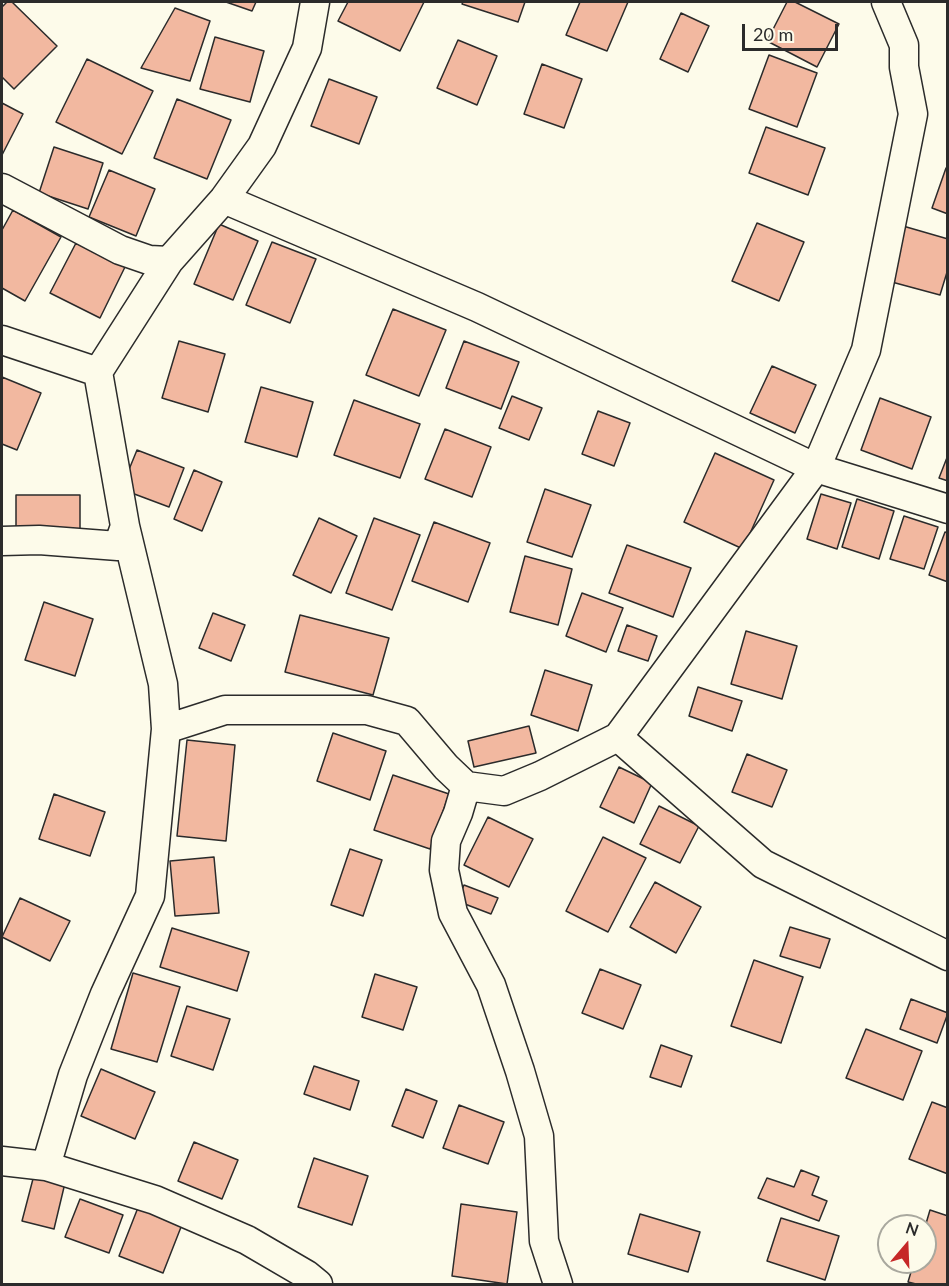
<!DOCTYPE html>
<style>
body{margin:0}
#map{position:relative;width:949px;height:1286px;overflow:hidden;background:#fdfbea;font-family:Lato,sans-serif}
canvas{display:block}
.frame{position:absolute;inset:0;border:3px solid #2b2b2b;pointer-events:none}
.north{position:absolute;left:877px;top:1214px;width:60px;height:60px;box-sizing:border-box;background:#fdfbea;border:2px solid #a9a89e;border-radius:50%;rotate:19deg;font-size:16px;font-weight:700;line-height:24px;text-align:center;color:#2b2b2b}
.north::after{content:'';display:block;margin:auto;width:21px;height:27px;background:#c62828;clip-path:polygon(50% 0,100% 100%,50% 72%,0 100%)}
.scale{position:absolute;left:742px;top:24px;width:96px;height:27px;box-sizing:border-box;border:3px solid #2b2b2b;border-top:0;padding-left:8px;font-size:18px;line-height:21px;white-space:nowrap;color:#2b2b2b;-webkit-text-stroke:4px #fdfbea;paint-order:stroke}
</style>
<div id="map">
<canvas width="949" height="1286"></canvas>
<div class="frame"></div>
<div class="north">N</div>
<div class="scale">20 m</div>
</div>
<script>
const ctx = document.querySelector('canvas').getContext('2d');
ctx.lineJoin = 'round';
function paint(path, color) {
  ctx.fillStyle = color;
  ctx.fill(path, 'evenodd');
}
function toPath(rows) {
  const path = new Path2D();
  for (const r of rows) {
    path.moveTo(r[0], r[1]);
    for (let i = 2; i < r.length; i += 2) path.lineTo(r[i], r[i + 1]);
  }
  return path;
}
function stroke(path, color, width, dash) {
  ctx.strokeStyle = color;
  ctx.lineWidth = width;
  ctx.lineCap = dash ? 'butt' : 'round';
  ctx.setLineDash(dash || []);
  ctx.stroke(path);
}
const building = toPath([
 [7,2,12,2,57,46,14,89,2,77,2,7,7,2],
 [226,2,256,2,252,11,226,2],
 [348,2,424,2,400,51,338,21,348,2],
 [463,2,525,2,518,22,462,4,463,2],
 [580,2,628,2,607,51,566,35,580,2],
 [787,2,795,2,839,24,817,67,767,41,787,2],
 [175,8,210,21,190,81,141,68,175,8],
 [681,13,709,26,688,72,660,59,681,13],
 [215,37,264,51,250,102,200,89,215,37],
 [458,40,497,56,477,105,437,88,458,40],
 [769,55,817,73,797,127,749,109,769,55],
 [87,59,153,91,122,154,56,122,87,59],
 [542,64,582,79,564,128,524,114,542,64],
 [329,79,377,97,359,144,311,126,329,79],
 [177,99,231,120,207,179,154,158,177,99],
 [2,103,23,114,2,155,2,103],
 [766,127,825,148,808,195,749,173,766,127],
 [54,147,103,163,88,209,39,193,54,147],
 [946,168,948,169,948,214,932,208,946,168],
 [109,170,155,189,136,236,89,217,109,170],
 [13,210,61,237,25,301,2,288,2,230,13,210],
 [757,223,804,242,779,301,732,281,757,223],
 [219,224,258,241,233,300,194,284,219,224],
 [903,226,948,239,948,269,940,295,888,281,903,226],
 [272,242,316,259,290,323,246,305,272,242],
 [76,243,125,267,100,318,50,293,76,243],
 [393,309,446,330,419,396,366,375,393,309],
 [179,341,225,354,208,412,162,398,179,341],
 [464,341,519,362,501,409,446,388,464,341],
 [772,366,816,385,795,433,750,413,772,366],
 [2,377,41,393,17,450,2,444,2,377],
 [261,387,313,402,297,457,245,442,261,387],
 [512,396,542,408,529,440,499,428,512,396],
 [880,398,931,417,912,469,861,450,880,398],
 [354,400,420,424,400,478,334,455,354,400],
 [598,411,630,423,614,466,582,454,598,411],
 [445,429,491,447,472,497,425,479,445,429],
 [137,450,184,468,169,507,121,489,137,450],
 [715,453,774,480,743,549,684,522,715,453],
 [948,455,948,481,939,478,948,455],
 [194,470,222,482,202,531,174,519,194,470],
 [545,489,591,505,572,557,527,542,545,489],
 [821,494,851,503,837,549,807,539,821,494],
 [16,495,80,495,80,531,16,531,16,495],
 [857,499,894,511,879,559,842,547,857,499],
 [904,516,938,527,924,569,890,559,904,516],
 [319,518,357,536,331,593,293,575,319,518],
 [374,518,420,535,392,610,346,593,374,518],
 [434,522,490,543,468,602,412,581,434,522],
 [945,532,948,533,948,582,929,575,945,532],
 [627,545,691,568,673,617,609,593,627,545],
 [525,556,572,569,558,625,510,612,525,556],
 [582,593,623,608,606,652,566,636,582,593],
 [44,602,93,619,75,676,25,660,44,602],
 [213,613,245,625,231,661,199,648,213,613],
 [300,615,389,638,373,695,285,672,300,615],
 [627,625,657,636,648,661,618,651,627,625],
 [746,631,797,646,782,699,731,684,746,631],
 [545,670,592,685,578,731,531,715,545,670],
 [698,687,742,701,732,731,689,716,698,687],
 [529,726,536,753,474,767,468,741,529,726],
 [333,733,386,751,370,800,317,781,333,733],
 [187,740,235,745,226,841,177,836,187,740],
 [747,754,787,770,772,807,732,792,747,754],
 [619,767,652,783,634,823,600,807,619,767],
 [393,775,449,794,430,849,374,830,393,775],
 [54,794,105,812,90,856,39,839,54,794],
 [659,806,699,826,680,863,640,844,659,806],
 [488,817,533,839,509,887,464,865,488,817],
 [603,837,646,858,608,932,566,911,603,837],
 [350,849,382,860,363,916,331,905,350,849],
 [214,857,219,913,175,916,170,861,214,857],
 [655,882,701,907,676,953,630,927,655,882],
 [464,885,498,898,491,914,457,901,464,885],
 [20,898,70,921,50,961,2,937,20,898],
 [790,927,830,939,820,968,780,956,790,927],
 [172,928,249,952,237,991,160,967,172,928],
 [754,960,803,977,781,1043,731,1026,754,960],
 [600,969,641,985,623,1029,582,1013,600,969],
 [133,973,180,987,157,1062,111,1049,133,973],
 [375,974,417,987,403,1030,362,1017,375,974],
 [911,999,948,1013,937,1043,900,1029,911,999],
 [187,1006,230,1019,213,1070,171,1056,187,1006],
 [866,1029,922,1051,903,1100,846,1078,866,1029],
 [661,1045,692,1056,681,1087,650,1077,661,1045],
 [314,1066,359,1081,350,1110,304,1094,314,1066],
 [101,1069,155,1092,135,1139,81,1116,101,1069],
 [406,1089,437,1101,423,1138,392,1126,406,1089],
 [932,1102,948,1108,948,1174,909,1159,932,1102],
 [459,1105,504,1122,488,1164,443,1148,459,1105],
 [194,1142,238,1160,222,1199,178,1181,194,1142],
 [314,1158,368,1176,352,1225,298,1207,314,1158],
 [801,1170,819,1177,812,1195,827,1201,819,1221,758,1198,767,1178,794,1187,801,1170],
 [34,1175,65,1183,54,1229,22,1221,34,1175],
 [80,1199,123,1215,109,1253,65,1237,80,1199],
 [461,1204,517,1212,507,1284,452,1276,461,1204],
 [139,1205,183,1222,163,1273,119,1256,139,1205],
 [930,1210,948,1216,948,1284,916,1284,908,1282,914,1262,925,1262,925,1227,930,1210],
 [640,1214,700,1232,688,1272,628,1254,640,1214],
 [781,1218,839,1236,825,1280,767,1261,781,1218]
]);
const street = toPath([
 [2,188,120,250,149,260,169,261,224,199,262,146,307,48,315,2],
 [224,199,477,307,816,468,948,509],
 [2,340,98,372],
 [125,526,163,684,166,729],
 [2,541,39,540,118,546,125,526,98,372,169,261],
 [618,737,763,864,948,956],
 [466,786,458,813,446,841,444,870,453,913,491,985,520,1071,539,1136,544,1241,558,1284],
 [2,1161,46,1166,155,1200,247,1240,307,1275,318,1284],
 [46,1166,73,1075,105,994,150,896,166,729,225,710,367,710,407,721,446,767,466,786,504,791,540,776,618,737,816,468,866,350,913,114,904,67,904,45,886,2]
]);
paint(building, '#f2b8a0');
stroke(building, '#2b2b2b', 1.5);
stroke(street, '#2b2b2b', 31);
stroke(street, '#fdfbea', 28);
</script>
